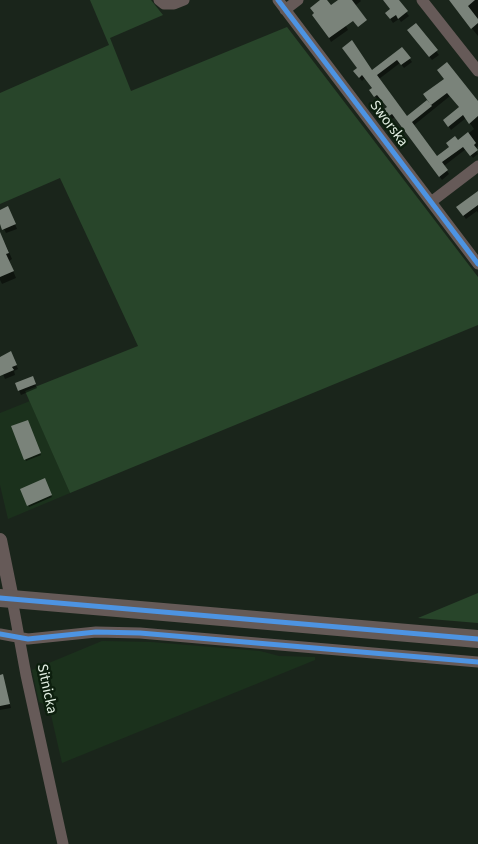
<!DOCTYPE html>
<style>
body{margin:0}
canvas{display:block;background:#1a251b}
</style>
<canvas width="478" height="844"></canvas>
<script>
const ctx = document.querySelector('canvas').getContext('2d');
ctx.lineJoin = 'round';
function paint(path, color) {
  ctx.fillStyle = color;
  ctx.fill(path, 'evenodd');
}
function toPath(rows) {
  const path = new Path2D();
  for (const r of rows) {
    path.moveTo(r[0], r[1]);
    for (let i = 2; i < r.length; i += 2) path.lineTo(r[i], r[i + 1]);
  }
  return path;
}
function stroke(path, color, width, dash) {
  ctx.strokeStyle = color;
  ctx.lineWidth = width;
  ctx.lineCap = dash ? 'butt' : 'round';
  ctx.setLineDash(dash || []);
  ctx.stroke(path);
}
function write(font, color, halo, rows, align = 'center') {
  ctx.font = font + ' "Source Sans 3",sans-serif';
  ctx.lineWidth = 5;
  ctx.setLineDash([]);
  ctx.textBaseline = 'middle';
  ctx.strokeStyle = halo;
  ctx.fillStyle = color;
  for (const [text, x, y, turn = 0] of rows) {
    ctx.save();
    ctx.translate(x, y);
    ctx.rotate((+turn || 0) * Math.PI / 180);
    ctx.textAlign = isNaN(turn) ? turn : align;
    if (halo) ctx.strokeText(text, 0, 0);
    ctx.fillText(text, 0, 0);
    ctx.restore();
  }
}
const built = toPath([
 [30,401,70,493,8,519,0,485,0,413],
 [102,641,151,642,260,651,279,656,315,657,315,660,62,763,49,706,39,702,32,670]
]);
const green = toPath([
 [90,0,151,0,163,15,110,38,131,91,287,27,478,277,478,325,70,493,25,391,138,346,60,178,0,204,0,93,109,45],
 [478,593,478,623,418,618]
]);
const shadow = toPath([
 [344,0,360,0,361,1,351,9],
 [383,0,397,0,409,16,401,22,399,19,393,23,389,17,391,10],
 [449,0,478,0,478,36],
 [416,25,439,55,432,60,408,31],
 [346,26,348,30,331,42,325,30],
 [402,48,412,62,404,68,400,63,379,79,407,117,429,101,445,79,478,104,478,146,475,149,478,154,473,158,466,149,444,166,449,174,442,180,395,117,392,119,388,113,388,107,380,98,378,100,373,93,373,89,365,78,362,81,357,75,372,71],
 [450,96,460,108,447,124,451,130,466,118,474,129,437,158,413,126],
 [478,192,478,213,477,211,466,219,460,211],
 [0,211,10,212,17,229,6,233,0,221],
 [0,238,5,243,12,259,9,261,16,278,2,284,0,280],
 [13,357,18,369,14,371,15,375,5,379,0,368,0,358],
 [34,382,37,388,21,395,16,384],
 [28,421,41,455,26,461,13,427],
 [44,480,52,497,29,507,22,489],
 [5,687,11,708,0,710,0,688]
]);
const building = toPath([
 [320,0,327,0,331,5,338,0,352,0,367,20,358,27,353,21,329,38,312,15,314,13,310,8],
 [383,0,399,0,408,11,398,19,396,15,390,19,385,13,390,9],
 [449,0,475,0,468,6,478,19,478,23,471,29],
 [416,23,438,50,429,57,407,30],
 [352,40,372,70,402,47,407,53,411,58,401,65,397,60,377,75,407,116,427,100,432,106,412,122,437,156,449,147,446,143,455,136,458,140,468,132,476,143,474,145,478,150,470,156,463,147,442,162,448,170,439,177,392,114,389,116,384,109,387,107,377,95,374,97,369,90,372,88,362,75,359,78,353,71,357,68,342,48],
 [447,62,478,101,478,116,469,124,463,115,448,127,443,120,459,107,447,93,431,105,423,94,444,79,437,70],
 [478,191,478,205,463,216,456,207],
 [8,206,16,224,2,230,0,224,0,210],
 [0,232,9,253,6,254,14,271,0,277],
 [11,351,17,365,12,367,14,370,0,376,0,357],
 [33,376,36,384,18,391,15,383],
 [28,420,41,453,24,460,11,426],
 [45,478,52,495,27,506,20,489],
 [3,674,10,704,0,706,0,675]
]);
const minor = toPath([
 [159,0,164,4,174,4,184,0],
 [278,0,478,264],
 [422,0,478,71],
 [285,10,298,0],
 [431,202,478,166],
 [12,599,26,675,63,844],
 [0,634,28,639,96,632,140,633,478,662]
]);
const tertiary = toPath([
 [0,540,12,599]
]);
const primary = toPath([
 [0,598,478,639]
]);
const cycleway = toPath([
 [278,0,478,264],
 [0,598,478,639],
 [0,634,28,639,96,632,140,633,478,662]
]);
const streetNames = [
 ["Sworska",388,124,53],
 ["Sitnicka",46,689,78]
];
paint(built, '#1b311c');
paint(green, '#28452a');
paint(shadow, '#0007');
paint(building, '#7a837a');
stroke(minor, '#665a58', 11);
stroke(tertiary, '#665a58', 14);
stroke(primary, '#655a57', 18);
stroke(cycleway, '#4d94e3', 5);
write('15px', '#e3efe3', '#0d1f0e', streetNames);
</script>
